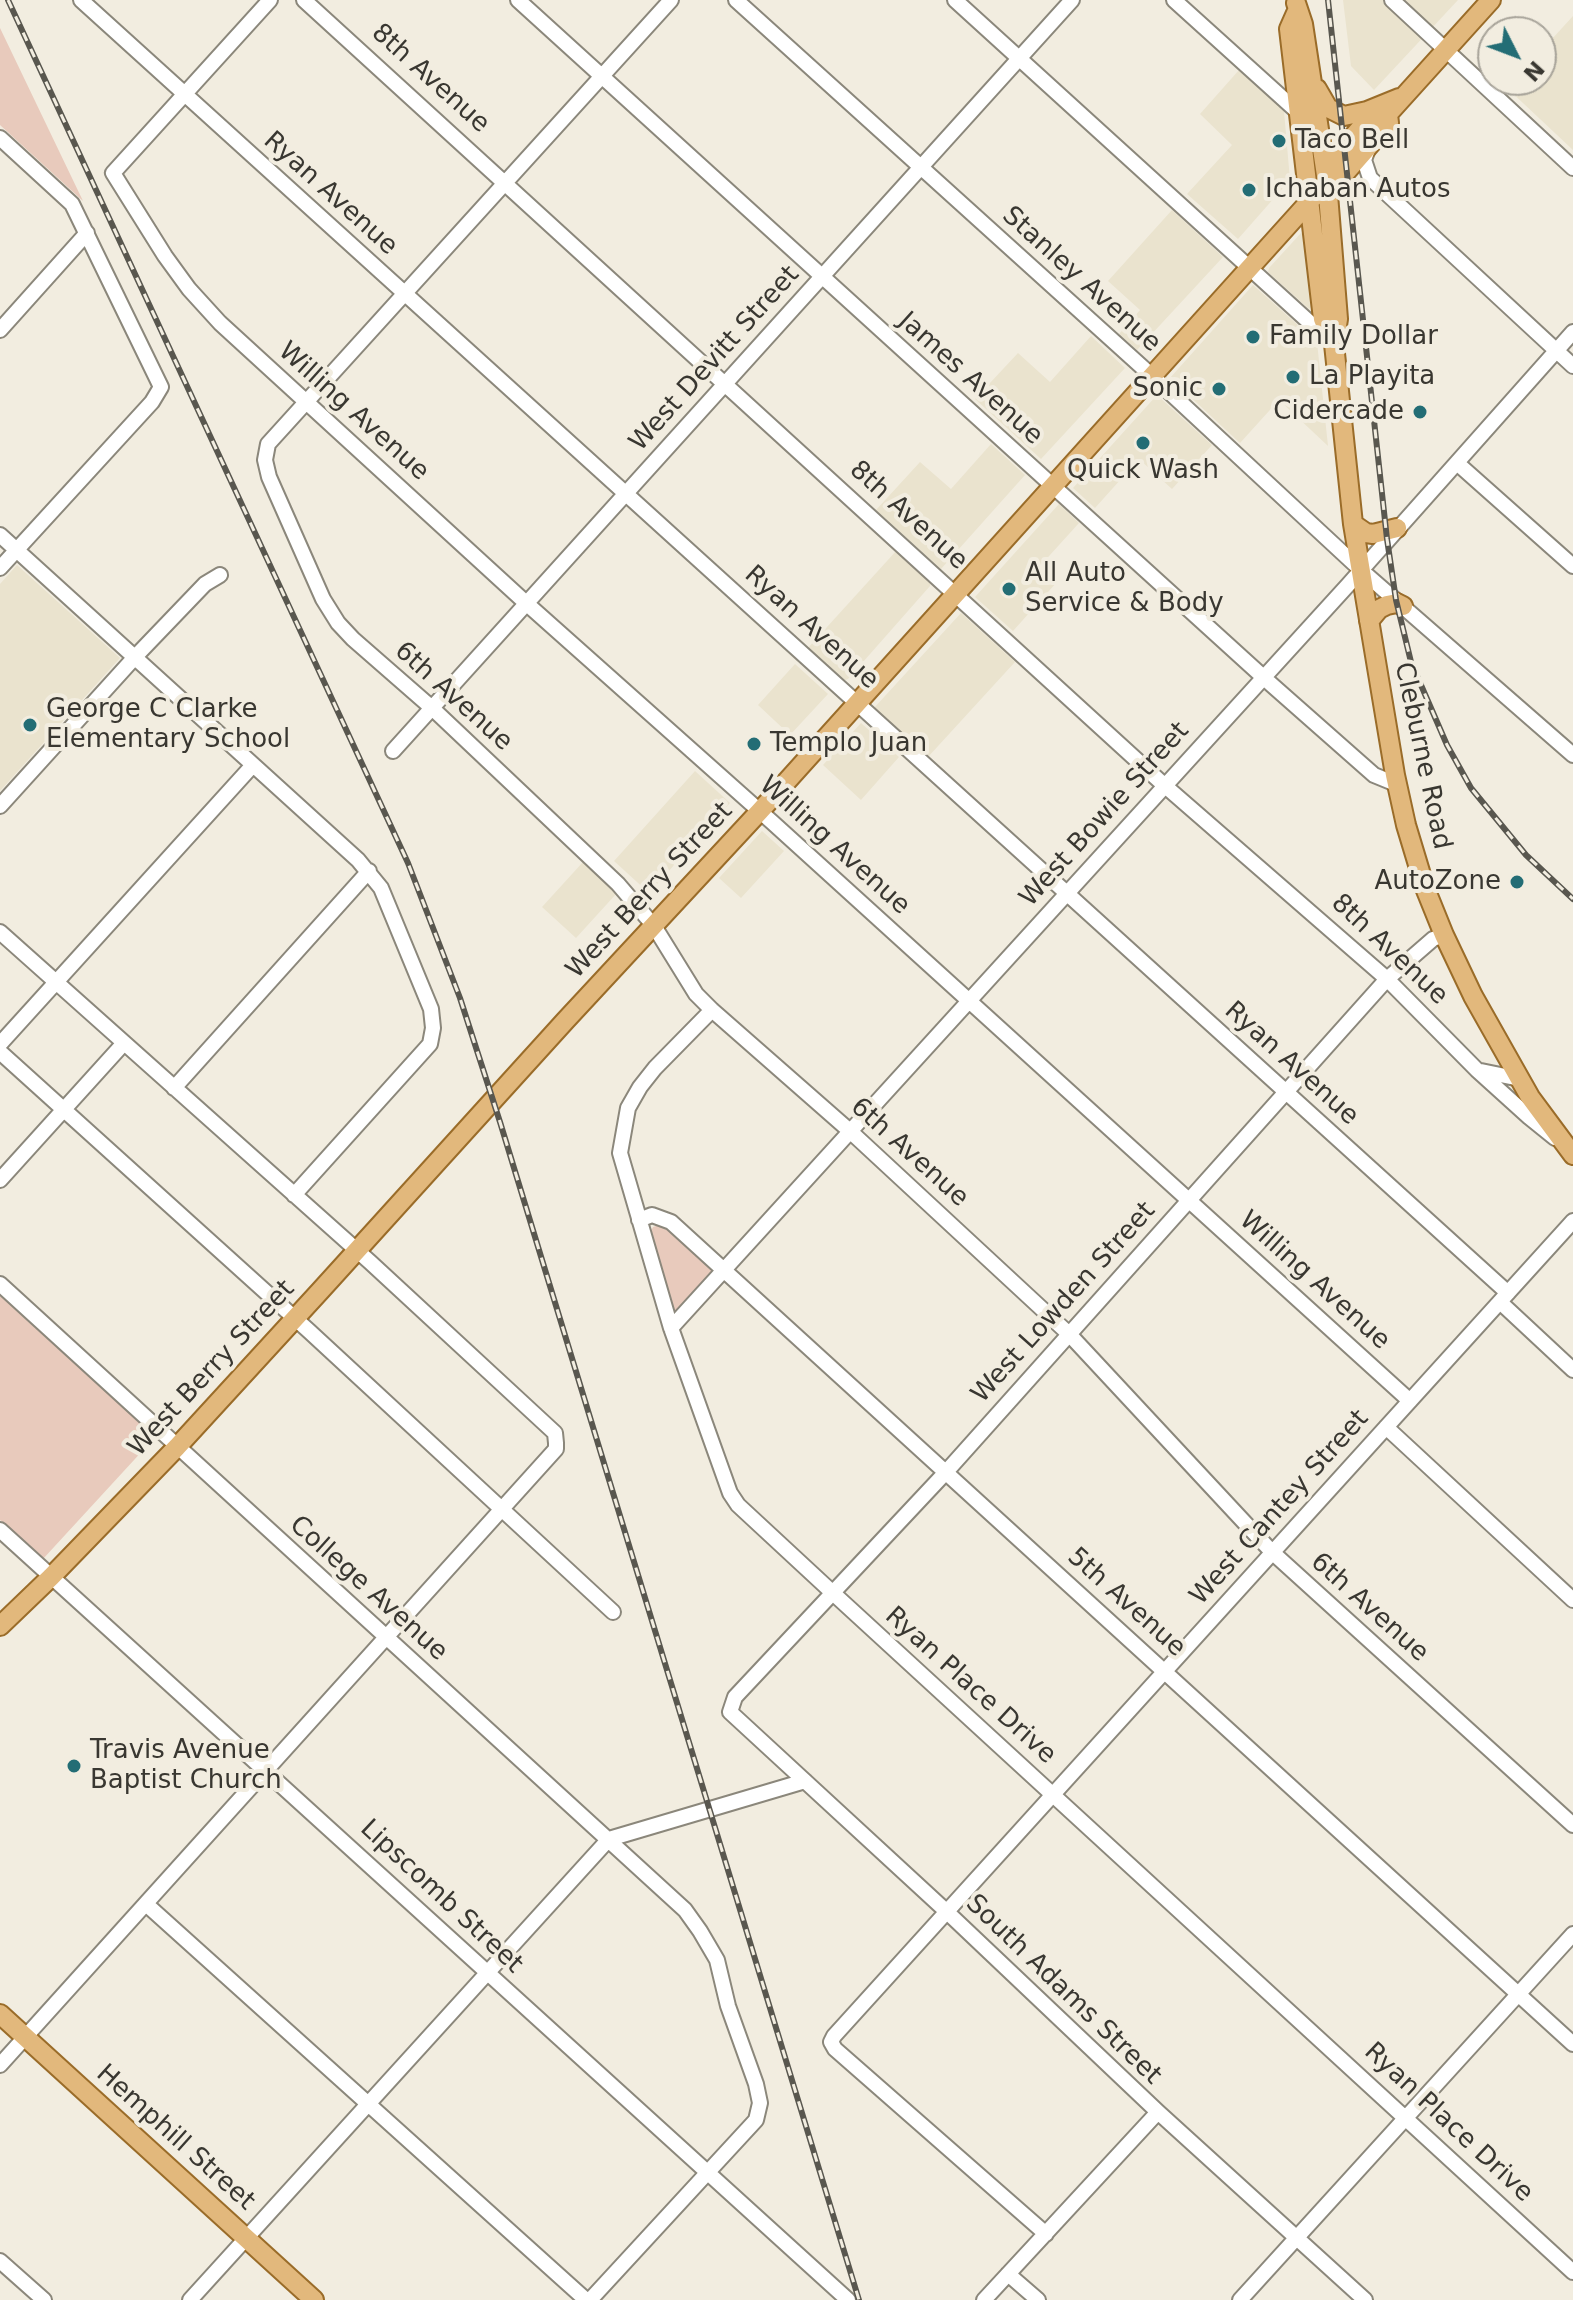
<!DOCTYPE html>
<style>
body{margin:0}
#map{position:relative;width:1573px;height:2300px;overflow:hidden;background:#f2ede0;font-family:"DejaVu Sans",sans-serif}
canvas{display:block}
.north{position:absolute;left:1477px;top:16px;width:80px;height:80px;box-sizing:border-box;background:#f2ede0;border:2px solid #a8a49a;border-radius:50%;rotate:132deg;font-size:22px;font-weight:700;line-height:32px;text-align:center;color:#393731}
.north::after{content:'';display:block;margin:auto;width:28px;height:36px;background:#236d75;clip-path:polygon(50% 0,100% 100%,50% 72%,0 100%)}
</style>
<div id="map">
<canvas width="1573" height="2300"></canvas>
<div class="north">N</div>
</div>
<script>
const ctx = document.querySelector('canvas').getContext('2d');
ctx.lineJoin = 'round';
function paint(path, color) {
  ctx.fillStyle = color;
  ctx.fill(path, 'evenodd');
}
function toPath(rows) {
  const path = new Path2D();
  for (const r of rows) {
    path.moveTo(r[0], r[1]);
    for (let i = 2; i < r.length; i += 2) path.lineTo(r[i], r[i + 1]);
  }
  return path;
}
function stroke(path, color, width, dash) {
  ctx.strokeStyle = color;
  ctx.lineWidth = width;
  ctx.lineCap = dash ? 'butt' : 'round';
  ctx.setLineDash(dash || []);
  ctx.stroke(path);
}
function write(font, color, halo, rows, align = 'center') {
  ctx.font = font + ' "DejaVu Sans",sans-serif';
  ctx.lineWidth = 8;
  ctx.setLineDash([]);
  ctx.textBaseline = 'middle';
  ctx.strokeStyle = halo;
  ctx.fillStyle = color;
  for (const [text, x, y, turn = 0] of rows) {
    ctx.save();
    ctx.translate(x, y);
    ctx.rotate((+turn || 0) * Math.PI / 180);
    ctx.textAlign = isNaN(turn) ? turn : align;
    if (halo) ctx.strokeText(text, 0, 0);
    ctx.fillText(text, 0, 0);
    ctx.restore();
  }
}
const built = toPath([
 [1343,0,1458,0,1374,90,1351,66],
 [1573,16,1573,150,1507,88,1515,80,1541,80,1541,51],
 [1239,70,1284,111,1290,180,1238,239,1187,194,1232,145,1200,114],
 [1172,210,1223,257,1137,350,1119,334,1140,310,1108,281],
 [1301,233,1304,235,1314,304,1309,309,1268,272,1269,268],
 [1253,285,1317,342,1328,446,1279,400,1240,443,1170,378],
 [1091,336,1125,368,1041,459,975,399,1018,353,1050,382],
 [1157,395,1212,445,1172,489,1139,459,1095,508,1073,488],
 [991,444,1025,475,941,569,876,510,920,462,951,489],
 [1059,504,1079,523,1040,566,1057,582,1013,631,975,597],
 [897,550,931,580,930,586,848,679,843,681,807,649],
 [17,565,120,658,0,791,0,584],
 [961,613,1015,662,928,757,874,708],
 [795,664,828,694,790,735,758,705],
 [861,723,899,757,861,800,823,765],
 [695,771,730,803,649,893,614,861],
 [762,831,784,851,741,898,719,878],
 [583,862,617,893,576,938,542,907]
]);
const green = toPath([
 [0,28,83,201,0,125],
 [659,1225,664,1225,714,1272,675,1317,650,1233,653,1227],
 [0,1290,157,1435,43,1559,0,1520]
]);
const minor = toPath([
 [81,0,1508,1293],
 [270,0,113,173,165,256,189,289,220,323,526,603,772,822,1410,1401],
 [304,0,1164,785,1387,979,1477,1070,1529,1117,1555,1138],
 [518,0,1272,685,1374,775,1396,784],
 [671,0,268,444,265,460,269,477,323,599,338,623,353,639,432,708,618,884,654,926,696,994,712,1010,851,1132,1069,1334,1272,1552,1573,1825],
 [736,0,1152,376,1361,570,1573,755],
 [955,0,1330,341],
 [1174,0,1299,113],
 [1392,0,1573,168],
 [0,138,72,204,161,387,152,402,0,568],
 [1368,149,1364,160,1370,178,1573,366],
 [0,330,87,233],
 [1457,463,1573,566],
 [0,535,358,860,381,888,431,1009,433,1028,430,1044,294,1195],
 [393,751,1072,0],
 [0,806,135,657,205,584,220,575],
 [0,932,370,1262,555,1433,556,1443,556,1449,0,2065],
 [712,1010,655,1068,640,1087,628,1108,620,1153,671,1328,730,1493,738,1505,834,1594,1573,2272],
 [0,1044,253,765],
 [0,1052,309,1331,613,1612],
 [1481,1071,1520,1079],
 [174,1088,369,871],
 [0,1180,124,1043],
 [639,1220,652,1215,671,1222,1573,2044],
 [0,1284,685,1910,700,1931,717,1960,728,2006,756,2084,760,2103,756,2120,590,2300],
 [1500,1302,1573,1370],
 [671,1328,1348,585,1573,332],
 [1386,1427,1573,1600],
 [0,1530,848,2300],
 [146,1904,586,2300],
 [1046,2234,835,2049,831,2042,834,2036,1573,1221],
 [0,2261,44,2300],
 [1008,2274,1038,2300],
 [190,2300,609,1839,805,1781],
 [984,2300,1158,2112],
 [1240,2300,1573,1934],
 [1365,2300,1158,2112,946,1911,730,1712,735,1697,946,1472,1387,979,1433,939,1444,935]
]);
const major = toPath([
 [1296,3,1303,24,1327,182,1338,319,1334,344],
 [1297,11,1289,29,1323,319,1334,344,1353,524,1395,775,1406,825,1425,888,1444,935,1473,996,1530,1097,1573,1155],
 [1317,89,1328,108,1344,116,1367,111,1399,98],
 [1327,179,1335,157,1374,113,1382,114],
 [1353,524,1366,533,1373,534,1397,528],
 [1369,621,1379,609,1387,605,1397,603,1403,606],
 [0,1626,51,1577,177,1447,321,1290,565,1021,760,811,1327,182,1345,173,1389,123,1388,114,1491,0],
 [0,2014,314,2300]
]);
const rail = toPath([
 [8,0,408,863,460,998,500,1122,859,2300],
 [1328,0,1387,539,1396,600,1411,662,1447,745,1471,788,1526,855,1573,899]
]);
const markers = [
 [1279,141,8,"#236d75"],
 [1249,190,8,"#236d75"],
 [1253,337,8,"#236d75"],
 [1293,377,8,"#236d75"],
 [1219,389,8,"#236d75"],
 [1420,412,8,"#236d75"],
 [1143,443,8,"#236d75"],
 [1009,589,8,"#236d75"],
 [30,725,8,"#236d75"],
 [754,744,8,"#236d75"],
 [1517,882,8,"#236d75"],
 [74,1766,8,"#236d75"]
];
const streetNames = [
 ["8th Avenue",430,79,42],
 ["Ryan Avenue",330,194,42],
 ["Stanley Avenue",1081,280,42],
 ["West Devitt Street",715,359,-48],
 ["James Avenue",970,379,42],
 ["Willing Avenue",353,412,42],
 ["8th Avenue",908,516,42],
 ["Ryan Avenue",811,628,42],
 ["6th Avenue",453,697,42],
 ["Cleburne Road",1422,756,78],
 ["West Bowie Street",1105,815,-48],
 ["Willing Avenue",834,846,42],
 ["West Berry Street",650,891,-47],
 ["8th Avenue",1389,950,43],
 ["Ryan Avenue",1291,1064,42],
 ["6th Avenue",909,1153,42],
 ["Willing Avenue",1314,1281,42],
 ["West Lowden Street",1064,1303,-48],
 ["West Berry Street",212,1369,-47],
 ["West Cantey Street",1280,1508,-48],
 ["College Avenue",368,1589,42],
 ["5th Avenue",1126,1603,42],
 ["6th Avenue",1369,1608,42],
 ["Ryan Place Drive",970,1686,42],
 ["Lipscomb Street",441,1897,43],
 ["South Adams Street",1063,1990,44],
 ["Ryan Place Drive",1448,2123,43],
 ["Hemphill Street",175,2138,42]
];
const poiNames = [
 ["Taco Bell",1295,141],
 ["Ichaban Autos",1265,190],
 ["Family Dollar",1269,337],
 ["La Playita",1309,377],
 ["Sonic",1203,389,"right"],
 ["Cidercade",1404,412,"right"],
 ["Quick Wash",1143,471,"center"],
 ["All Auto",1025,574],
 ["Service & Body",1025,604],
 ["George C Clarke",46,710],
 ["Elementary School",46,740],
 ["Templo Juan",770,744],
 ["AutoZone",1501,882,"right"],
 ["Travis Avenue",90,1751],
 ["Baptist Church",90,1781]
];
paint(built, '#eae3ce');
paint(green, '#e8cabc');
stroke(minor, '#8b877b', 18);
stroke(major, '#9a6c29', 22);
stroke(minor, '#fff', 14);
stroke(major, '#e2b87c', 18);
stroke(rail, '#59574f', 6);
stroke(rail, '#f2ede0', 3, [9]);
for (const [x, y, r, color] of markers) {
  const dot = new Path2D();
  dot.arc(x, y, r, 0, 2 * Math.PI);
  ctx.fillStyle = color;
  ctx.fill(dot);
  stroke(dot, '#f2ede0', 3);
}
write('26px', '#393731', '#f2ede0', streetNames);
write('26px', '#393731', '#f2ede0', poiNames, 'left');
</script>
